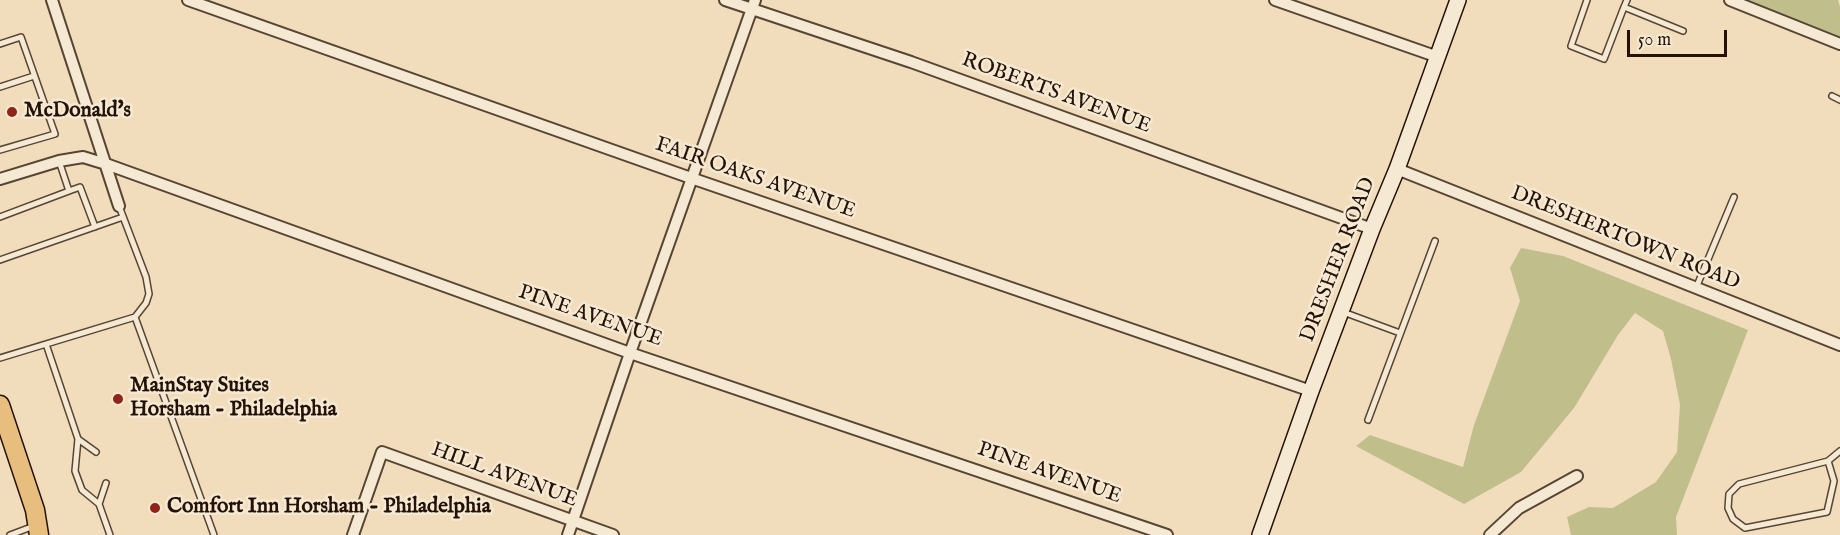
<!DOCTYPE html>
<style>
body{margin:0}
#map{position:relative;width:1840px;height:535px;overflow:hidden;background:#f1ddbc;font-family:"IM FELL English",serif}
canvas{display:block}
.scale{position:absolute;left:1627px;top:30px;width:100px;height:27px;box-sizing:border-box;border:3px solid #241206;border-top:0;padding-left:8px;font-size:18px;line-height:21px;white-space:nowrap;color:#241206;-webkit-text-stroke:4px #f6e9d3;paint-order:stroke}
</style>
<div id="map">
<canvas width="1840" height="535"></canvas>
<div class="scale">50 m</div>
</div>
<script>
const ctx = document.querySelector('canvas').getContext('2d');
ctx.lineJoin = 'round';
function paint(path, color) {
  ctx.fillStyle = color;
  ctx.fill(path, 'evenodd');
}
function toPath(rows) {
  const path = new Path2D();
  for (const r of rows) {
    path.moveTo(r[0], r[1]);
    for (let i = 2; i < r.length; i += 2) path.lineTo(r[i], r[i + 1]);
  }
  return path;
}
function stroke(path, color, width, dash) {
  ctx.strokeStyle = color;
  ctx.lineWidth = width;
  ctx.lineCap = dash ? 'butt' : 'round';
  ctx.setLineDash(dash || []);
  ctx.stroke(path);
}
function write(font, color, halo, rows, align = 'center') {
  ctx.font = font + ' "IM FELL English",serif';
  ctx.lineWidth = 5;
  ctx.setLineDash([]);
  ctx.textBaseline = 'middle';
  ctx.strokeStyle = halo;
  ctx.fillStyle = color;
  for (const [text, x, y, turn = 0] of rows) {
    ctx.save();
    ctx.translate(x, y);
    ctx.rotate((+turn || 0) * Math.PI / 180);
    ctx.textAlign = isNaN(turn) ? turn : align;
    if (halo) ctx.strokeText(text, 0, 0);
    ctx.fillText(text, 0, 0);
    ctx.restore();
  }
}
const green = toPath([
 [1748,0,1838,0,1840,7,1840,38],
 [1521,248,1563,256,1748,330,1676,517,1677,535,1571,535,1567,517,1589,507,1613,508,1656,482,1677,452,1680,405,1671,359,1663,331,1635,313,1618,335,1574,408,1521,472,1464,504,1356,446,1370,435,1463,467,1474,425,1520,301,1510,268]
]);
const service = toPath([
 [1587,0,1571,46,1604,59,1624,7],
 [1627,0,1624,7,1683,31],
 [0,44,21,37,55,134,0,150],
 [0,87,34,76],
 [1832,96,1840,100],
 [69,191,80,187,95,227],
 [119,206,146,277,149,294,146,303,135,317],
 [0,217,69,191,59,161],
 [0,260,123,217],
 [1696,288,1734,197],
 [1343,312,1400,333],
 [46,344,78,439,75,471,82,490,99,504,110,535],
 [0,358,135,317,214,535],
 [1368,420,1435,241],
 [78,439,96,452],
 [1828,461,1834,481,1827,512,1745,528,1733,519,1728,508,1729,494,1739,484,1828,461,1840,451],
 [99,504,106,483],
 [10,535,34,526]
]);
const minor = toPath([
 [52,0,119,206],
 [188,0,691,178,1311,391],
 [725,0,911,62,1372,229],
 [1275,0,1438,57],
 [1730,0,1840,44],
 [1397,169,1840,345],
 [0,179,59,161,83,157,106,164,630,353,1167,535],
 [353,535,382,452,613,535],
 [568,535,630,353,755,0],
 [1490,535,1519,508,1577,476]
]);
const secondary = toPath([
 [1260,535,1311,391,1372,229,1397,169,1458,0]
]);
const trunk = toPath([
 [0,405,35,510,39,535]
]);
const markers = [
 [12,112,6,"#8f2418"],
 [118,399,6,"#8f2418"],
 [155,508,6,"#8f2418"]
];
const streetNames = [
 ["ROBERTS AVENUE",1056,94,20],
 ["FAIR OAKS AVENUE",755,179,19],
 ["DRESHERTOWN ROAD",1625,239,22],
 ["DRESHER ROAD",1339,260,-69],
 ["PINE AVENUE",590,317,19],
 ["PINE AVENUE",1049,474,19],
 ["HILL AVENUE",504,476,20]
];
const poiNames = [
 ["McDonald's",24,112],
 ["MainStay Suites",130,387],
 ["Horsham - Philadelphia",130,411],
 ["Comfort Inn Horsham - Philadelphia",167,508]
];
paint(green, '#c0bf8c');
stroke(service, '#574534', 8);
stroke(minor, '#574534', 14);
stroke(secondary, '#241206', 18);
stroke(trunk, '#241206', 21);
stroke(service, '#f6e9d3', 5);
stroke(minor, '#f6e9d3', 10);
stroke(secondary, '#f6e9d3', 15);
stroke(trunk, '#e8be7e', 18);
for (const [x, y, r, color] of markers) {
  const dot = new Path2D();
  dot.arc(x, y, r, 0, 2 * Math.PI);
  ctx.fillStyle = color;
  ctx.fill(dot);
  stroke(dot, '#f6e9d3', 2);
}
write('21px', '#241206', '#f6e9d3', streetNames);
write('bold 21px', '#241206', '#f6e9d3', poiNames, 'left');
</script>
